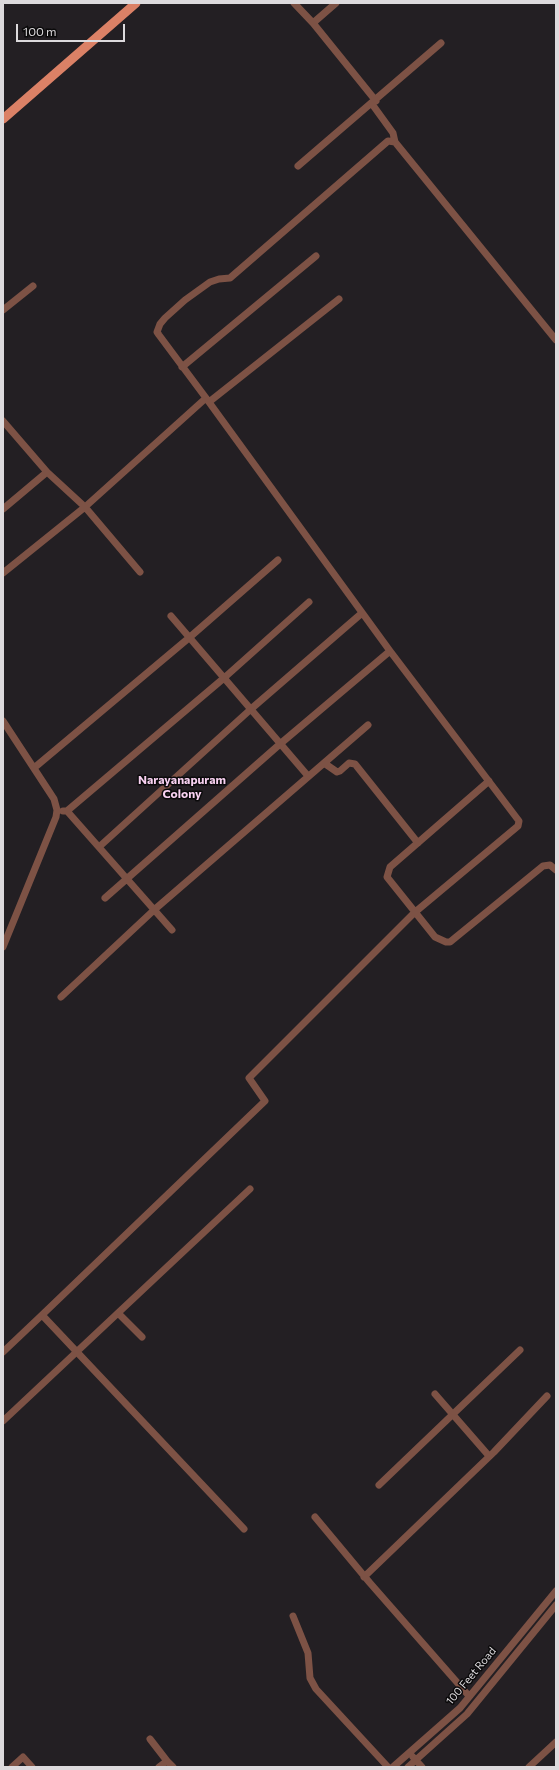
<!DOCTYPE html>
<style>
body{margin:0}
#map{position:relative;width:559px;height:1770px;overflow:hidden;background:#231f23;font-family:Commissioner,sans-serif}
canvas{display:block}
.frame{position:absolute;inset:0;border:4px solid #dddadd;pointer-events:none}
.scale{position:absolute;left:16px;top:24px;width:109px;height:18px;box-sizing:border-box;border:2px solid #dddadd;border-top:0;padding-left:5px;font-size:12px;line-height:14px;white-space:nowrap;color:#dddadd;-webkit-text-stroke:3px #0b0a0b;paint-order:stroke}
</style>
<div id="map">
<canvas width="559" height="1770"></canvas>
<div class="frame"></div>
<div class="scale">100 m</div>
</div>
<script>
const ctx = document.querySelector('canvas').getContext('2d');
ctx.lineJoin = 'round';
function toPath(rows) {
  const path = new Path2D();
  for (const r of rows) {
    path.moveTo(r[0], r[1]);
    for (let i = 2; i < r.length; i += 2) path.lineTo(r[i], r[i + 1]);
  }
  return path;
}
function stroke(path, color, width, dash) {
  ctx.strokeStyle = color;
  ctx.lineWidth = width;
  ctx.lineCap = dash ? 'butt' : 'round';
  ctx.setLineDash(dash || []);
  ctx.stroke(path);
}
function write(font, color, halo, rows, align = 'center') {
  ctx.font = font + ' Commissioner,sans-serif';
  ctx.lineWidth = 3;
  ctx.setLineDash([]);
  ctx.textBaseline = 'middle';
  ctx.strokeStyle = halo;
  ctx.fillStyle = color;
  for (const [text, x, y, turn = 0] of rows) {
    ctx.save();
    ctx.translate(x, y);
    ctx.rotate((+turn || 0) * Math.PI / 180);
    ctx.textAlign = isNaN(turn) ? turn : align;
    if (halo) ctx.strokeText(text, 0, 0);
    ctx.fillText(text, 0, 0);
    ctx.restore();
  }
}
const minor = toPath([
 [294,3,313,23,376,101],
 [313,23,336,3],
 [372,104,393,133,395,142],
 [298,166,441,43],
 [3,310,33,286],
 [182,367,316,256],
 [206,398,159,335,157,332,160,324,165,318,185,300,210,282,219,279,230,278,388,141,395,142,556,340],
 [209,402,339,299],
 [3,421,47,472,85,507,140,572],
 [3,509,47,472],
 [3,573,85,507,206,398,390,651,519,821,518,826,414,913,249,1078,265,1101,42,1315,244,1529],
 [171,616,308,776],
 [3,721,54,799,57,810,56,817,3,947],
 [324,763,337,772,340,771,349,763,355,764,418,843],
 [34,768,190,637,278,560],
 [489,781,390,867,387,877,435,937,446,942,450,942,543,866,550,865,556,870],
 [63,811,67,811,172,930],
 [67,811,224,678,309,602],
 [99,847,251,709,362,613],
 [105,898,280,744,390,651],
 [61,997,154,910,368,725],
 [118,1313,142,1337],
 [3,1352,42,1315],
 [435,1394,489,1456],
 [3,1421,250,1189],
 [379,1485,520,1350],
 [315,1517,370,1583,469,1696],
 [364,1577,494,1452,547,1396],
 [293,1616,308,1653,310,1678,316,1689,388,1767],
 [150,1739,167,1761],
 [413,1757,422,1767],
 [12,1767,23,1757,32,1767],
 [159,1767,167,1761,173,1767],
 [393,1767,460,1708,556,1591],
 [408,1767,467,1714,556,1605],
 [529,1767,556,1742]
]);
const major = toPath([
 [3,119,136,3]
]);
const streetNames = [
 ["100 Feet Road",471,1676,-50]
];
const neighbourhoodNames = [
 ["Narayanapuram",182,780],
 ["Colony",182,794]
];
stroke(minor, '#7d5245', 7);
stroke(major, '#db8166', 9);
write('11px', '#dddadd', '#0b0a0b', streetNames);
write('bold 12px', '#f8d1f1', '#0b0a0b', neighbourhoodNames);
</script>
